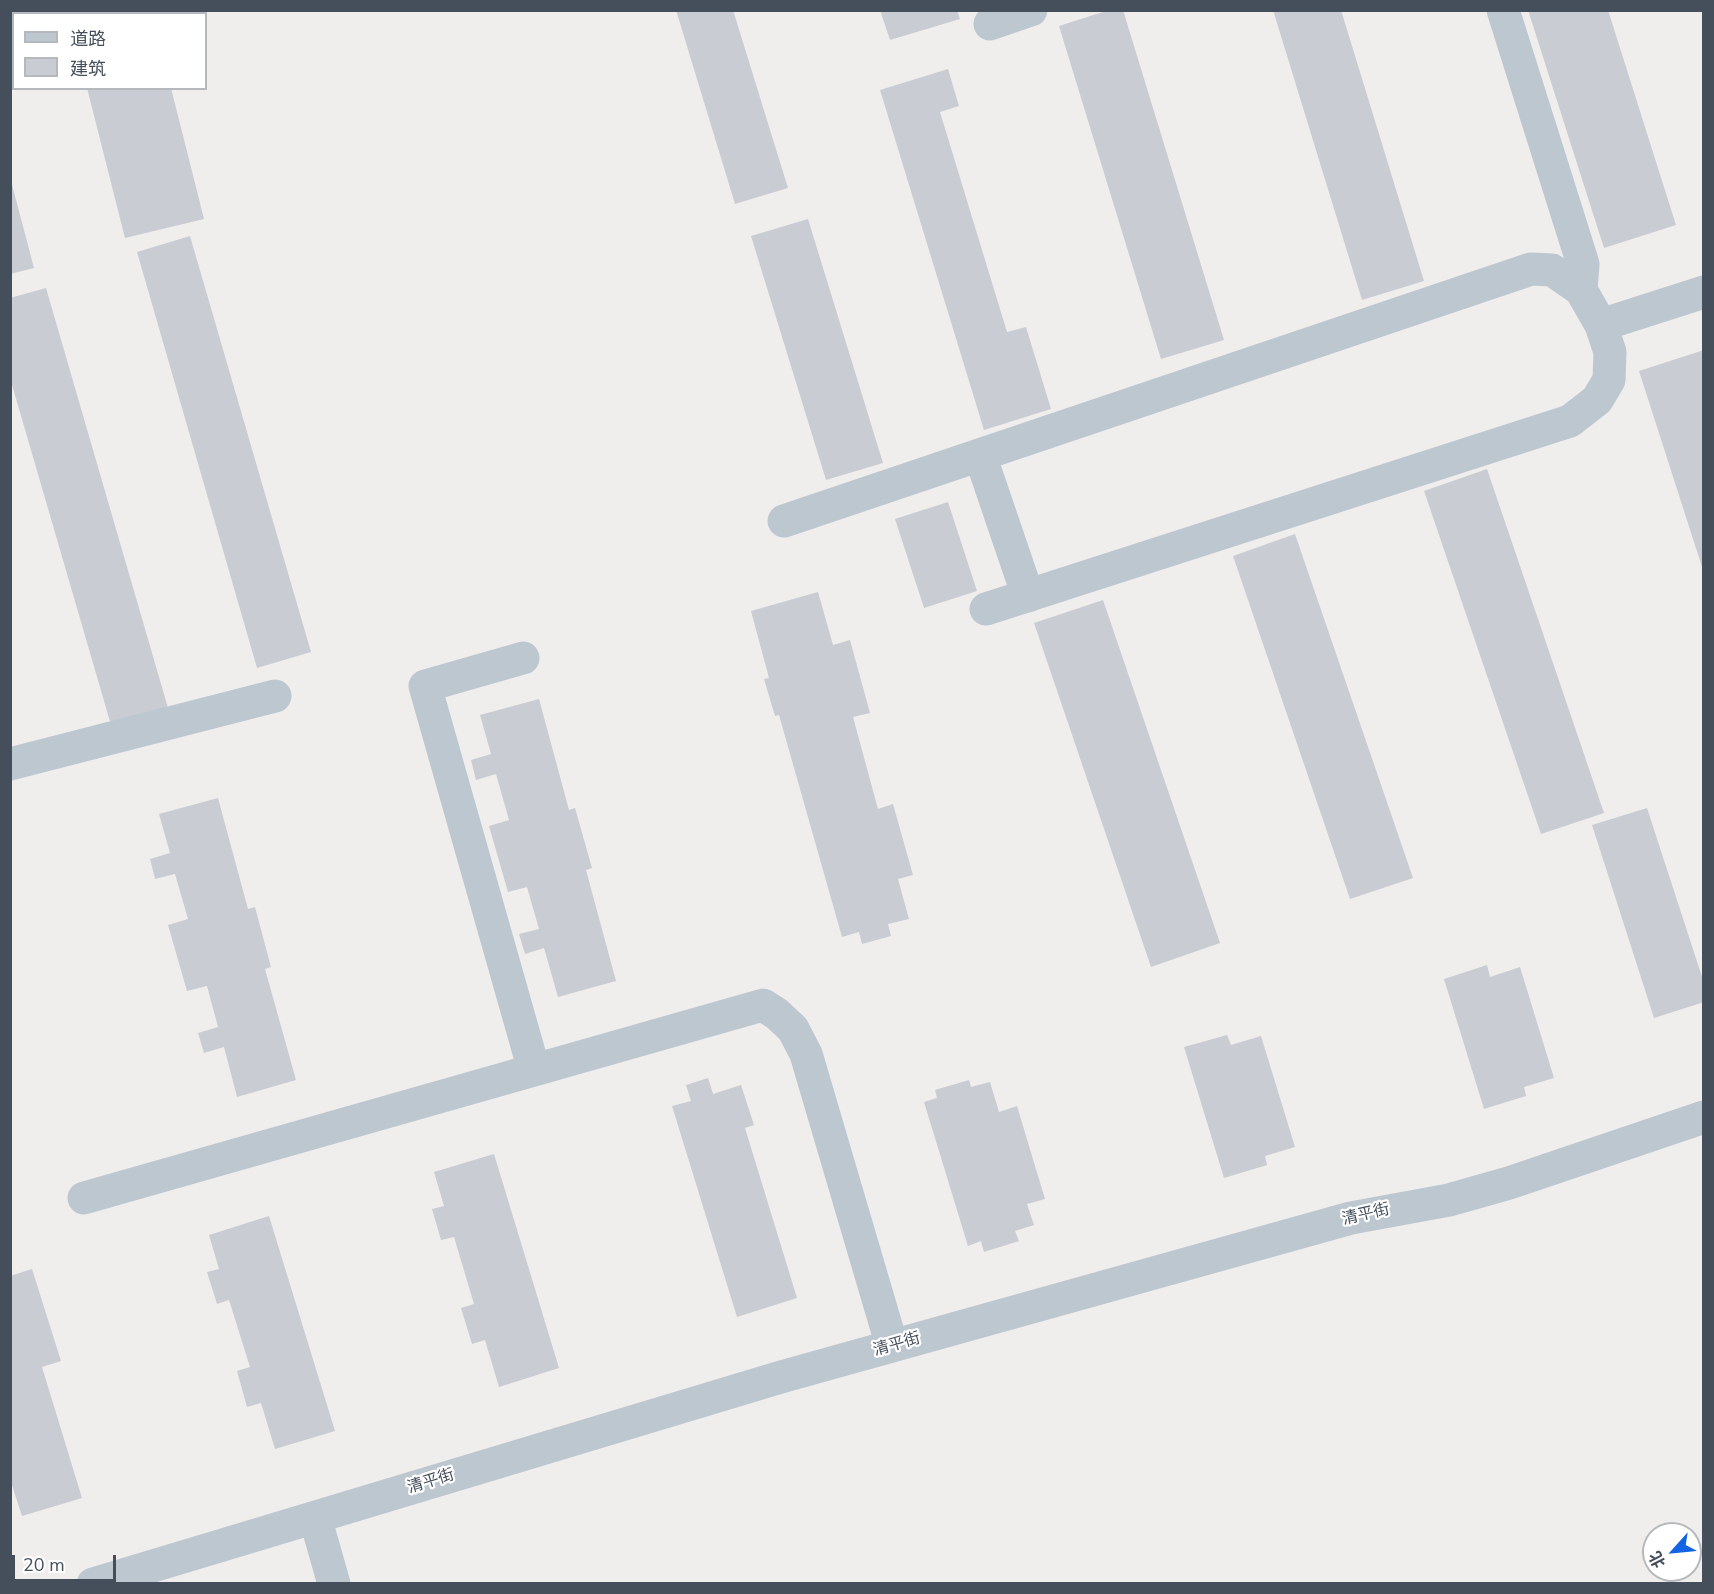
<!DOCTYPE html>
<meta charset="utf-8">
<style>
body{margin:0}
#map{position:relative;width:1714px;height:1594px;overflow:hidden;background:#f0eded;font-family:"Nunito Sans","Noto Sans SC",sans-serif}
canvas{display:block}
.frame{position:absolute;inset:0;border:12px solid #454f5b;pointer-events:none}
.legend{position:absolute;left:12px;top:12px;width:195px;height:78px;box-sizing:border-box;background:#fff;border:2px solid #b5b9bd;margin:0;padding:8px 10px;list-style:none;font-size:18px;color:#454f5b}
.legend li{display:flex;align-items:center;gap:12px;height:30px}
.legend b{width:30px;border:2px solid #b5b9bd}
.north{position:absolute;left:1642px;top:1522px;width:60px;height:60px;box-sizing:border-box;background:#fff;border:2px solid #b5b9bd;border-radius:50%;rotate:243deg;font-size:16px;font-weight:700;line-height:24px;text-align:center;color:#454f5b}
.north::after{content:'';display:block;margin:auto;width:21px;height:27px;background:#1364e4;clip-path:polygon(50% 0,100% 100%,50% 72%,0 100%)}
.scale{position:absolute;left:12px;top:1555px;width:104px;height:27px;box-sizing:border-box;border:3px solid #454f5b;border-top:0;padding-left:8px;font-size:18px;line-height:21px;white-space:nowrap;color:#454f5b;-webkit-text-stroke:4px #fff;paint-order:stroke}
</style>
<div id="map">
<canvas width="1714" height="1594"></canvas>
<div class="frame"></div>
<ul class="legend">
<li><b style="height:8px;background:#bdc7d0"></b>道路</li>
<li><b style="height:16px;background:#c9ccd2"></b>建筑</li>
</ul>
<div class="north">北</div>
<div class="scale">20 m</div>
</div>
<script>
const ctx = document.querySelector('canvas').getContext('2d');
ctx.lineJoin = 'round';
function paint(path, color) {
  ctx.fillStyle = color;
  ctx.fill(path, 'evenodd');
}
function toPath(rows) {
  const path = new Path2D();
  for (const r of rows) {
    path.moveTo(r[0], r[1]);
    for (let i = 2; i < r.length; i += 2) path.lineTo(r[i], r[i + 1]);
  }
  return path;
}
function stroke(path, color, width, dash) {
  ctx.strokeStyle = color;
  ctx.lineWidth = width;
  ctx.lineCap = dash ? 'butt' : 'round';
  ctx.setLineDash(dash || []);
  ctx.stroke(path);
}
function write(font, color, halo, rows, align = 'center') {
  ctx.font = font + ' "Nunito Sans","Noto Sans SC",sans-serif';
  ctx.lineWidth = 4.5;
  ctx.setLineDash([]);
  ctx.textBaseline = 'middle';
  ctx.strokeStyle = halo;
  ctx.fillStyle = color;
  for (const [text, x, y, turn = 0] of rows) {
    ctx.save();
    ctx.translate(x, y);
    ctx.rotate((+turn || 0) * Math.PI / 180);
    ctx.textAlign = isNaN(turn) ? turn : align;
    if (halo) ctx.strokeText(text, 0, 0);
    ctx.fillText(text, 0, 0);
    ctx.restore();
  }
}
const building = toPath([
 [67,10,151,10,152,14,68,14],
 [676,10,733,10,788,188,735,204],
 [880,10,957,10,960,19,890,40],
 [1109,10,1123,10,1224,340,1161,359,1059,26],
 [1273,10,1341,10,1424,281,1362,300],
 [1528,10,1608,10,1676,225,1604,248],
 [948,69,959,106,940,112,1007,332,1026,327,1051,409,984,430,880,90],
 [87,88,171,88,204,219,125,238],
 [10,177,34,268,10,274],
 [808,219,883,463,826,480,751,236],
 [190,236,311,652,257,668,137,252],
 [46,288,168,708,111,725,10,378,10,298],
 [1704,350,1704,570,1703,570,1639,371],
 [1487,469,1604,813,1541,834,1424,491],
 [948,502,977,591,924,608,895,519],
 [1295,534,1413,878,1350,899,1233,556],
 [818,592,833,645,850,640,870,713,853,717,878,809,893,804,913,875,898,879,909,919,888,924,891,936,862,944,859,932,842,937,779,715,775,716,764,679,769,678,751,611],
 [1103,600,1220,943,1151,967,1034,623],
 [539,699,569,810,575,808,592,868,586,870,616,981,558,997,544,948,525,954,519,934,539,929,527,887,508,892,489,826,509,820,496,774,476,780,471,760,491,754,480,715],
 [218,798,248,909,255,907,271,967,265,969,296,1080,237,1097,224,1047,204,1053,198,1033,218,1027,207,986,187,991,168,925,188,919,175,874,155,879,150,859,170,853,159,814],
 [1647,808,1704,983,1704,1002,1654,1018,1592,825],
 [1487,965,1490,977,1520,967,1554,1078,1524,1087,1526,1096,1484,1109,1444,979],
 [1227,1035,1231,1045,1261,1036,1295,1147,1265,1156,1267,1165,1224,1178,1184,1047],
 [708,1078,713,1094,741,1085,754,1125,745,1128,797,1298,737,1317,672,1106,691,1101,686,1085],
 [969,1080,971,1087,990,1082,999,1112,1017,1106,1045,1199,1027,1204,1034,1225,1015,1231,1019,1241,984,1252,981,1241,968,1246,924,1102,937,1098,935,1090],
 [494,1154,559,1368,499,1387,485,1340,472,1344,461,1308,474,1304,454,1237,441,1240,432,1209,444,1206,434,1172],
 [269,1216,335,1431,275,1449,261,1403,247,1407,237,1371,250,1367,229,1300,217,1304,207,1272,219,1269,209,1235],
 [32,1269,61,1361,42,1367,82,1498,22,1516,10,1479,10,1276]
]);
const minor = toPath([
 [1503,10,1583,264,1581,290],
 [990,24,1031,10],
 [1601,325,1704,292],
 [980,455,1028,596],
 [784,521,1531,269,1552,270,1581,290,1601,325,1610,352,1609,380,1597,400,1570,421,986,609],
 [523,658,425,686,534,1070],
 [10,764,275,696],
 [84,1198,763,1005,777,1014,793,1029,806,1054,892,1346],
 [315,1517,334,1584],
 [93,1584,781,1377,1351,1218,1449,1200,1509,1183,1704,1117]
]);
const streetNames = [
 ["清平街",1366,1215,-13],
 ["清平街",897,1345,-16],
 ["清平街",431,1482,-17]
];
paint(building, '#c9ccd2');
stroke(minor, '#bdc7d0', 33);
write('16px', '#454f5b', '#fff', streetNames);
</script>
